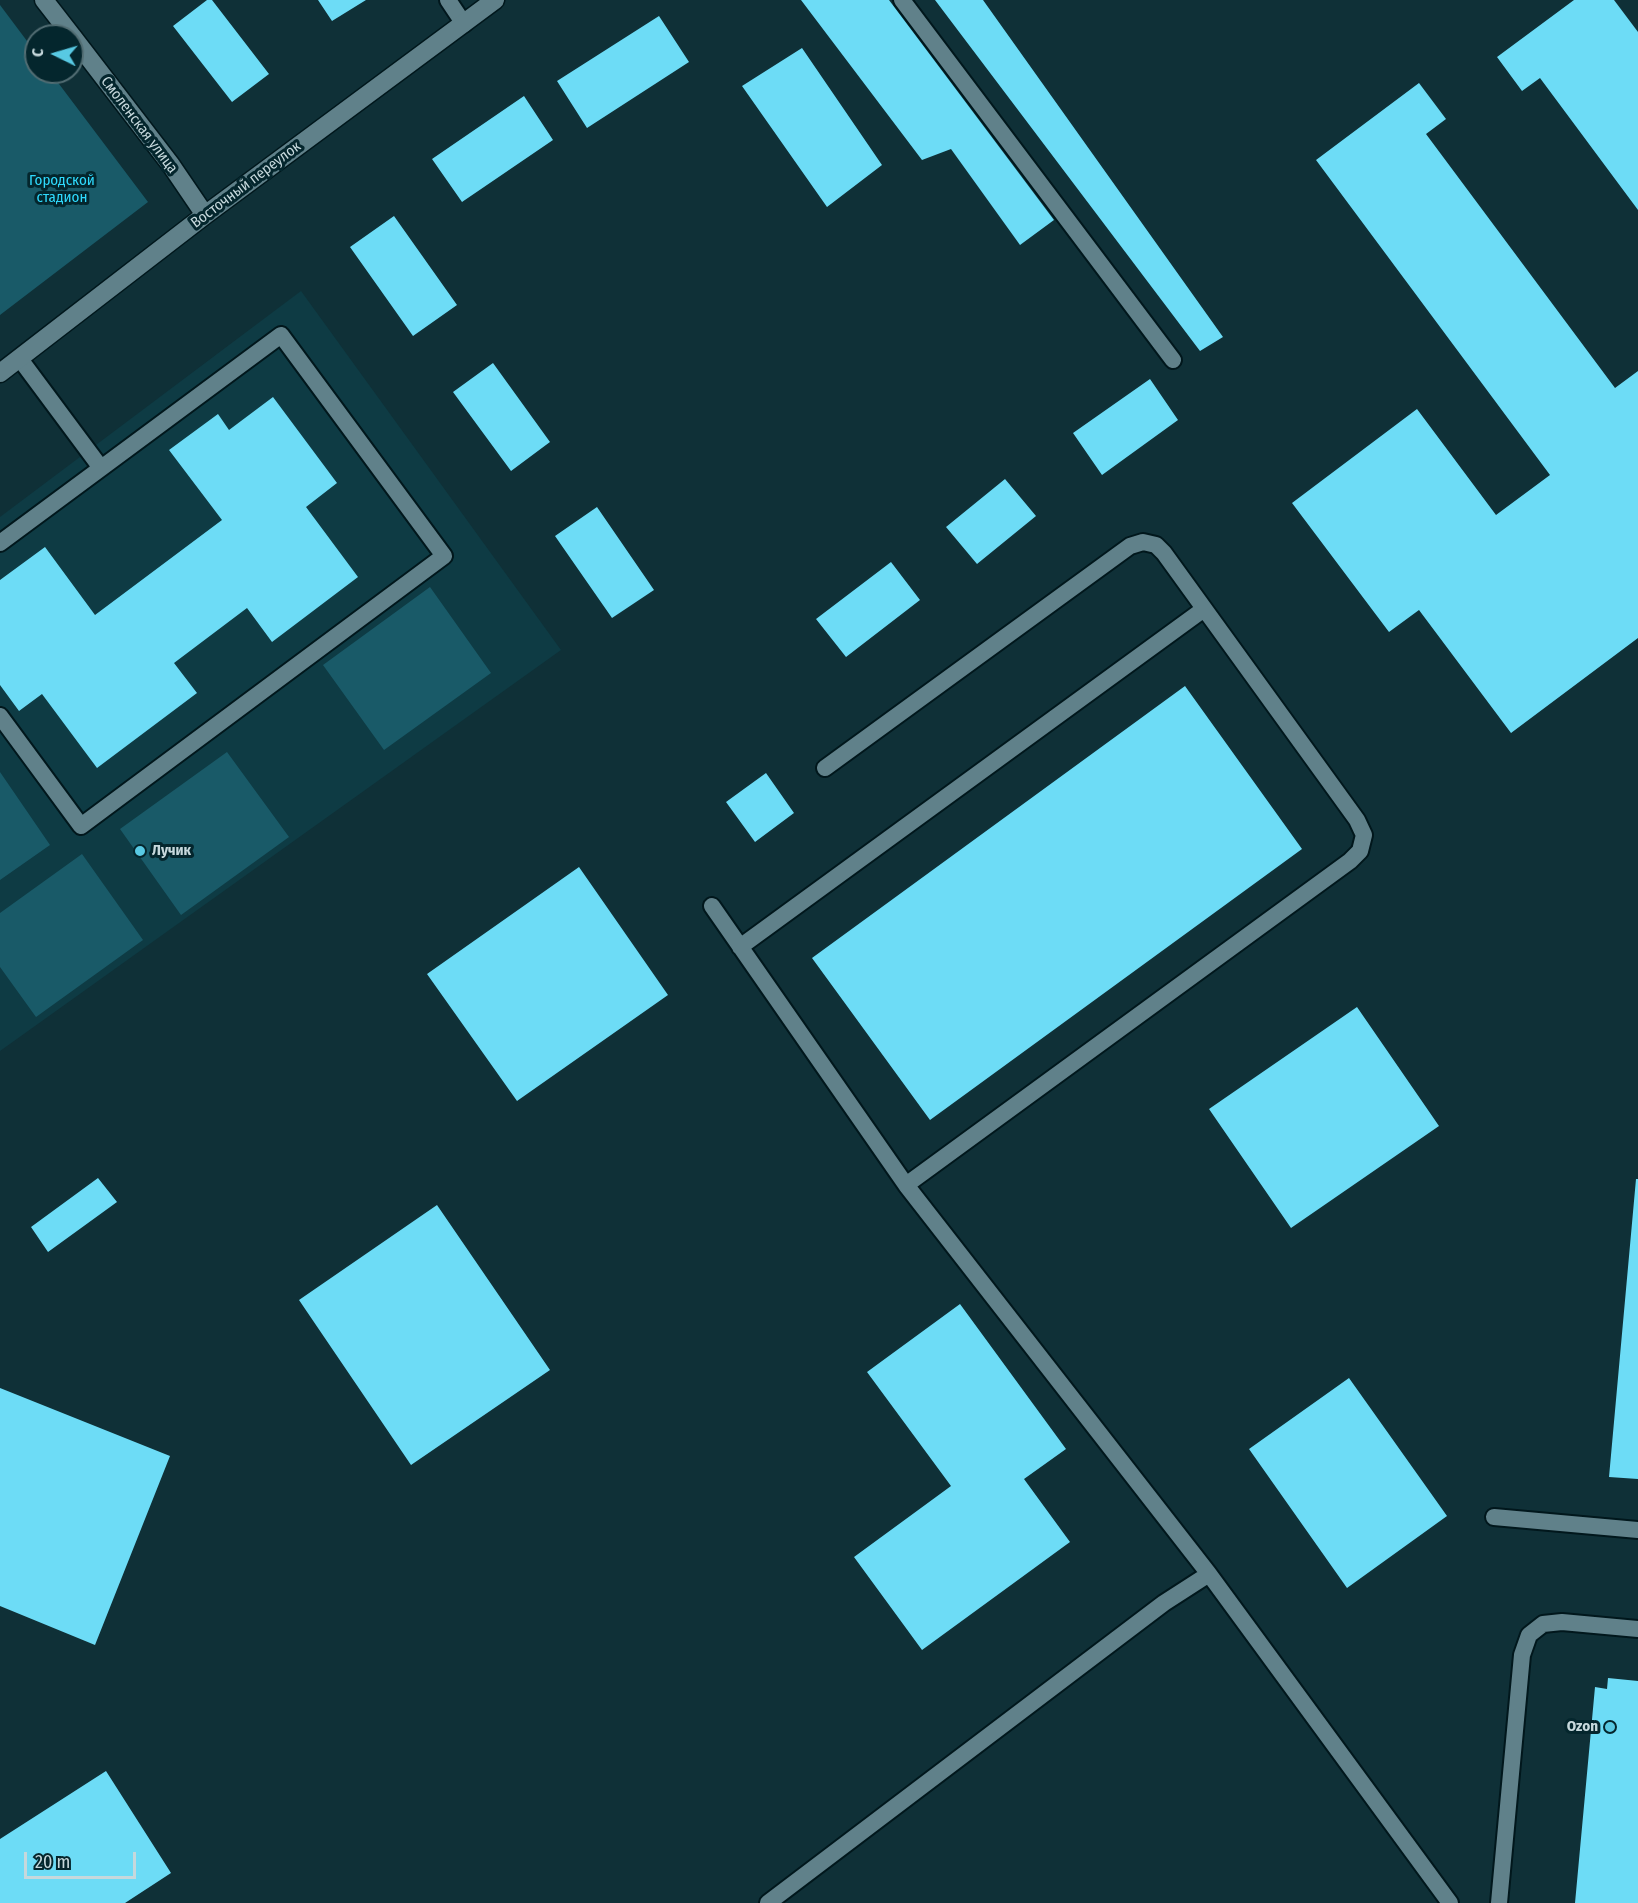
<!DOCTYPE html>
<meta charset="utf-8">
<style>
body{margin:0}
#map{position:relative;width:1638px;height:1903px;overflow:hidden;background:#0f3037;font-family:"Fira Sans Condensed",sans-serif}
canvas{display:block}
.north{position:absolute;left:24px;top:24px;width:60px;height:60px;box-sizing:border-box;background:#04262d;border:2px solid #526d73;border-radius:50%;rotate:275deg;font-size:16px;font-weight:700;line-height:24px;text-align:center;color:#c6d8dc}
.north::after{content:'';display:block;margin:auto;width:21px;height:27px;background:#58c9e3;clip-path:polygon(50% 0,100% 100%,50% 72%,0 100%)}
.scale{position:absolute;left:24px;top:1852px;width:112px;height:27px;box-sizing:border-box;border:3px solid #c6d8dc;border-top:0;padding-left:8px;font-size:18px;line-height:21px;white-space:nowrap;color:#c6d8dc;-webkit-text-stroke:4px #04262d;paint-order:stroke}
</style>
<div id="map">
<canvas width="1638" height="1903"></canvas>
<div class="north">С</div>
<div class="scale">20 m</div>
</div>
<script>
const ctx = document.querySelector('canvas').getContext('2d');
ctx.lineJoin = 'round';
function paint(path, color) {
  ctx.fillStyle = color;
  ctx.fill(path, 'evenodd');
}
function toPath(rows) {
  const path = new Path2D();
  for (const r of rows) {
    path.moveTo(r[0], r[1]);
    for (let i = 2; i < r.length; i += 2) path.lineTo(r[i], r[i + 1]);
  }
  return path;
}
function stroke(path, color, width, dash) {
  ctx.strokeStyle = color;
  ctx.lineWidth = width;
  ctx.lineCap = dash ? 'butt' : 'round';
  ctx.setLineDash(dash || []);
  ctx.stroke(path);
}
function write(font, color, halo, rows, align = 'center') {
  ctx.font = font + ' "Fira Sans Condensed",sans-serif';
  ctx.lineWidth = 6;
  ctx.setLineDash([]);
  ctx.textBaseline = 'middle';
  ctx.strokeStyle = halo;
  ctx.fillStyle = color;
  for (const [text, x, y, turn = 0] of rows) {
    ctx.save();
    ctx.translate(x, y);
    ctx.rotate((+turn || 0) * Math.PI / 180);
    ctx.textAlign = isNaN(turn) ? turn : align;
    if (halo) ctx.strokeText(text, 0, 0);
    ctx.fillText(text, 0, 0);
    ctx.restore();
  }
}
const built = toPath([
 [301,291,561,650,0,1051,0,517]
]);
const green = toPath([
 [0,5,36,53,36,72,50,72,148,202,0,315],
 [430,587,491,673,384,750,323,665],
 [227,752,289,837,181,915,120,829],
 [0,772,50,845,0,880],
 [82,854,143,940,36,1017,0,967,0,913]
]);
const building = toPath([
 [207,0,212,0,269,74,232,102,173,26],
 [318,0,366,0,332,21],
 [801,0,889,0,1054,220,1020,245,951,149,922,160],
 [935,0,983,0,1223,337,1200,351],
 [1574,0,1614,0,1638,32,1638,210,1540,78,1522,91,1497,57],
 [659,16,689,62,587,128,557,81],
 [802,48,882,165,827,207,742,86],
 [1419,83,1446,119,1426,134,1615,388,1638,371,1638,638,1511,733,1419,610,1389,632,1292,503,1417,409,1496,515,1550,475,1316,160],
 [524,96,553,140,462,202,432,159],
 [394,216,457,305,413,336,350,247],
 [493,363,550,442,511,471,453,392],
 [1150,379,1178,420,1102,475,1073,433],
 [273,397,337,483,306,507,358,577,272,642,247,608,174,663,197,693,97,768,42,694,19,711,0,685,0,580,45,547,95,615,222,520,169,450,218,414,229,430],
 [1005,479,1036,516,977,564,946,527],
 [597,507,654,590,612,618,555,536],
 [891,562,920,600,846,657,816,619],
 [1185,686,1302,849,930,1120,812,958],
 [766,773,794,813,755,842,726,802],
 [579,867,668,995,517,1101,427,974],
 [1357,1007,1439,1126,1291,1228,1209,1109],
 [98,1178,117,1202,48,1252,31,1227],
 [1636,1179,1638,1179,1638,1479,1609,1477],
 [437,1205,550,1370,411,1465,299,1300],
 [960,1304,1066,1449,1024,1479,1070,1542,922,1650,854,1557,951,1486,867,1372],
 [1349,1378,1447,1516,1347,1588,1249,1449],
 [0,1388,170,1456,95,1645,0,1606],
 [1608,1678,1638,1681,1638,1903,1575,1903,1595,1687,1607,1689],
 [106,1771,171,1873,125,1903,0,1903,0,1839]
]);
const lane = toPath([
 [448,0,464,24],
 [902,0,1173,360],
 [20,359,101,468],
 [0,543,281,335,444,556,81,826,0,716],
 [825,768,1130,546,1143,542,1156,545,1164,553,1357,820,1364,835,1360,851,1350,861,906,1185],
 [712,906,906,1185,1209,1574,1450,1903],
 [740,947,1204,609],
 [1494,1517,1638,1530],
 [768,1903,1164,1603,1209,1574],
 [1499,1903,1522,1655,1529,1635,1543,1624,1562,1622,1638,1629]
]);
const street = toPath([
 [44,0,72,36],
 [72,36,171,165,205,215],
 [0,373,205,215,495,0]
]);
const markers = [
 [140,851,6,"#58c9e3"],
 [1610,1727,6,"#58c9e3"]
];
const streetNames = [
 ["Смоленская улица",139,125,53],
 ["Восточный переулок",246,185,-37]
];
const parkNames = [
 ["Городской",62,181],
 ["стадион",62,198]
];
const poiNames = [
 ["Лучик",152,851],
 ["Ozon",1598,1727,"right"]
];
paint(built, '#0e3b44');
paint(green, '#195a68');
paint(building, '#6ddcf6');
stroke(lane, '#01171c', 20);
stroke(street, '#01171c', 21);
stroke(lane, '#60818a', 16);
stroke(street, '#60818a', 18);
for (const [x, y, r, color] of markers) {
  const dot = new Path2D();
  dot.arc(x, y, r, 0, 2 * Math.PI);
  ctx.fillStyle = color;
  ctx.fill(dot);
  stroke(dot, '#04262d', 2);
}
write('15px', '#c6d8dc', '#04262d', streetNames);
write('15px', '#2fdafd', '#04262d', parkNames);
write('bold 15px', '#c6d8dc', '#04262d', poiNames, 'left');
</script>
